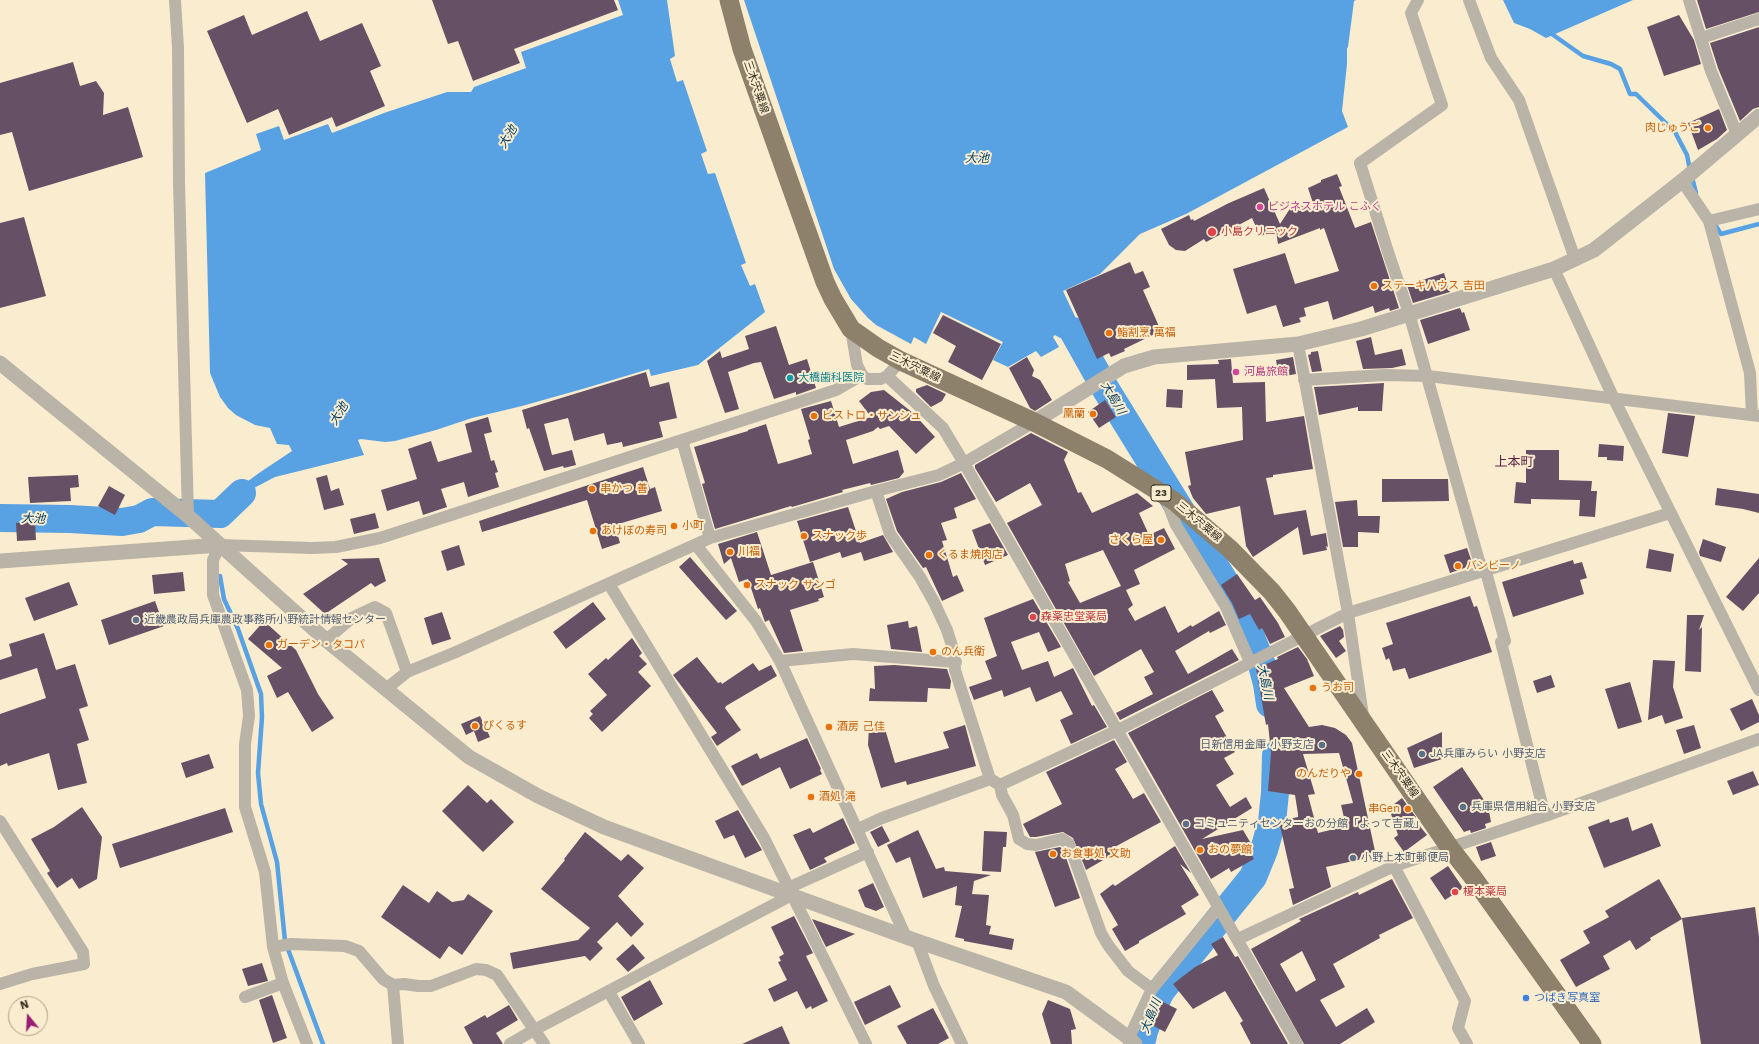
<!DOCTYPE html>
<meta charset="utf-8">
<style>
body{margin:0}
#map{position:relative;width:1759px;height:1044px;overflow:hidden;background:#faedcf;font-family:"Work Sans",sans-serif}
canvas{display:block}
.north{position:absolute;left:8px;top:996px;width:40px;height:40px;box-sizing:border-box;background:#faedcf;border:1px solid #aba18a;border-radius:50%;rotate:342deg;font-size:11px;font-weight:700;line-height:16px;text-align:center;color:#342f23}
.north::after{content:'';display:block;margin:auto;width:14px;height:18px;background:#9b1d73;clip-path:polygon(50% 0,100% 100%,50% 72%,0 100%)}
</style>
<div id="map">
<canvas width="1759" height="1044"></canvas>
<div class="north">N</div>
</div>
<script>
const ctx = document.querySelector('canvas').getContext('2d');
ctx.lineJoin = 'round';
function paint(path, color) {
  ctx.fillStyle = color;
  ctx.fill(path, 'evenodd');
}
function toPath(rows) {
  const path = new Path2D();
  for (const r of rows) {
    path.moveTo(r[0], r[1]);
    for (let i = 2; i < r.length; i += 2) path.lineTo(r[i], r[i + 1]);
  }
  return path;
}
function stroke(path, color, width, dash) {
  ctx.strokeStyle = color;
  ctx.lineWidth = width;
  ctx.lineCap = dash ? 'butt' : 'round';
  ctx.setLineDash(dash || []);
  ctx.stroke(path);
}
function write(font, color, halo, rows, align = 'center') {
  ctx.font = font + ' "Work Sans","Noto Sans JP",sans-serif';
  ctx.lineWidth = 4;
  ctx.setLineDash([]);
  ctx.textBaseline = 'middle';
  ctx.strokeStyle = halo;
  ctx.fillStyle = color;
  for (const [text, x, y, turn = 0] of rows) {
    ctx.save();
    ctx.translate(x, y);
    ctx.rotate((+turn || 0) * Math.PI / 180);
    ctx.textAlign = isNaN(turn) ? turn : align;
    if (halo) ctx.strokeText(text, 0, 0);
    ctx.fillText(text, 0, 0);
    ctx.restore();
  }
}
const water = toPath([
 [618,0,667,0,675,56,670,59,677,82,683,80,707,151,701,154,708,174,715,173,746,263,741,265,750,286,755,284,765,312,698,365,651,376,649,369,586,388,522,406,472,418,436,430,395,441,385,442,361,439,358,440,364,455,275,477,254,488,247,494,222,521,212,518,213,515,232,493,259,473,292,451,289,445,277,444,270,428,255,425,236,415,228,408,220,397,210,373,205,173,261,150,256,134,279,126,284,140,328,124,332,133,384,113,447,92,471,92,474,87,526,68,521,52,623,15],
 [744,0,1356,0,1354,1,1348,47,1347,48,1347,64,1342,111,1348,127,1186,214,1140,234,1100,274,1063,291,1080,327,1060,338,1055,335,1053,337,1059,347,1041,357,1036,351,1008,367,993,360,1003,342,941,312,926,344,914,337,911,344,876,325,868,318,851,299,834,269],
 [1503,0,1633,0,1546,38,1530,29,1514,23]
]);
const stream = toPath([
 [1549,32,1583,56,1611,64,1620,69,1630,94,1636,94,1675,132,1687,155,1690,170],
 [1692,177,1696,193],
 [1714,223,1721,234,1759,224],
 [220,576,224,599,238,629,261,694,262,717,258,773,261,804,277,862,285,941,323,1044]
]);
const river = toPath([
 [1073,331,1105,388,1223,579,1242,614,1262,665,1267,684,1270,704],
 [0,518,70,519,122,522,139,519,152,512,220,514,242,493],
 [1141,1044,1144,1031,1154,1005,1161,991,1253,877,1264,850,1272,822,1275,793,1276,755]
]);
const building = toPath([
 [432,0,614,0,618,10,514,49,520,63,473,81,458,41,448,44],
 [1697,0,1759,0,1759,12,1706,29],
 [307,11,320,41,362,23,381,66,370,71,385,106,336,127,332,117,289,135,278,109,247,123,207,31,244,15,252,35],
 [1679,15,1694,40,1701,64,1664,76,1647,27],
 [1759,27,1759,107,1753,109,1740,121,1718,68,1710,43],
 [73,62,80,86,96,81,104,93,103,115,128,107,143,157,29,191,12,132,0,135,0,83],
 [1719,109,1727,130,1717,139,1698,150,1688,123],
 [1337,174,1342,186,1339,187,1355,228,1371,222,1399,308,1390,311,1389,308,1375,313,1373,306,1333,320,1328,301,1304,308,1306,316,1299,318,1301,322,1283,327,1276,305,1247,314,1233,269,1285,253,1295,284,1339,271,1324,228,1320,230,1320,228,1278,244,1276,231,1260,236,1252,218,1206,242,1204,239,1185,251,1176,250,1169,245,1161,229,1189,215,1191,220,1193,219,1194,221,1229,203,1264,188,1280,224,1293,204,1315,209,1308,188,1321,182,1321,180],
 [24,217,46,296,0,308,0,223],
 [1130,262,1135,274,1143,271,1150,287,1143,290,1161,331,1124,349,1125,351,1111,357,1109,353,1097,359,1066,290],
 [1444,273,1450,292,1413,303,1407,285],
 [1460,308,1462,313,1464,312,1470,330,1428,344,1420,320],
 [943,315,1001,344,982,380,948,362,956,346,933,333],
 [776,326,789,365,807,359,816,388,796,395,796,392,774,399,761,362,754,363,728,372,739,409,725,413,707,361,720,351,722,358,749,349,745,336],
 [1371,337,1375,355,1402,349,1406,365,1392,368,1363,369,1356,341],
 [1318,351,1322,371,1312,372,1308,355,1311,354,1311,352],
 [1027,357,1034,370,1032,376,1040,380,1052,400,1035,411,1030,408,1009,368],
 [1293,357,1296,374,1279,377,1276,360],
 [1231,359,1233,383,1265,382,1266,422,1304,416,1313,469,1273,475,1273,477,1266,478,1274,515,1306,510,1311,536,1326,533,1328,547,1326,546,1327,550,1303,555,1298,527,1253,557,1246,546,1240,506,1206,514,1193,498,1188,486,1191,485,1185,452,1243,440,1242,407,1217,408,1215,379,1187,380,1187,365,1219,364,1218,360],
 [646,372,650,387,669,382,677,418,659,422,663,437,623,447,622,442,607,445,604,433,574,441,568,418,544,424,552,455,572,450,576,465,564,468,563,466,544,471,529,428,527,429,522,410],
 [1384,383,1382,411,1358,411,1358,407,1319,415,1314,387],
 [927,385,946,394,942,401,931,407,916,392,916,389],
 [1167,389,1183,390,1182,408,1166,407],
 [884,390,913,413,935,437,916,454,889,426,880,429,878,427,873,431,846,440,853,464,898,450,904,472,899,478,871,485,870,483,842,490,843,492,792,507,791,506,715,529,702,484,705,483,694,447,748,431,748,430,766,424,778,464,789,461,812,454,808,440,810,439,801,409,831,401,839,427,871,417,859,401,871,392],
 [1105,400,1116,417,1099,428,1088,412],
 [1668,413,1695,416,1688,457,1662,453],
 [488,417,492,432,484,434,491,461,494,460,498,472,495,473,499,487,468,497,464,482,441,489,447,507,423,515,419,501,387,511,381,490,417,479,408,449,431,441,438,462,472,452,465,424],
 [1031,433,1068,452,1064,460,1078,493,1081,492,1092,513,1137,493,1153,506,1139,513,1149,535,1164,528,1175,549,1134,570,1140,584,1126,590,1133,605,1128,609,1135,621,1165,606,1178,633,1191,625,1192,627,1219,611,1226,625,1210,633,1209,631,1175,651,1188,674,1232,649,1239,660,1120,720,1116,713,1153,694,1144,677,1154,672,1141,649,1094,676,1007,523,1042,505,1030,483,996,502,975,468,975,465],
 [1103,550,1121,586,1080,603,1068,582,1070,581,1065,564],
 [1599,444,1624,446,1623,461,1607,460,1607,457,1598,457],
 [1526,450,1559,450,1559,480,1592,481,1591,491,1597,491,1595,517,1579,516,1580,500,1531,499,1531,504,1514,503,1516,482,1526,483],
 [643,467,650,489,655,487,662,511,615,525,620,543,602,549,587,500,482,532,479,521],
 [961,473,976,499,954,508,957,518,941,523,947,540,942,541,953,577,957,575,964,591,942,601,926,567,923,568,897,531,886,499,902,492,941,482],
 [78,475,79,487,70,488,71,501,30,503,28,477],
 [327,475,331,491,339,488,344,505,324,510,316,478],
 [1382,479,1448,479,1449,501,1382,502],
 [109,486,125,495,115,515,98,506],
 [1717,488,1759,494,1759,513,1743,509,1715,505],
 [1357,500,1358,516,1380,516,1379,533,1358,532,1358,547,1343,547,1335,502],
 [848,507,860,543,883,535,893,552,864,561,861,552,842,558,840,552,810,562,797,521],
 [375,513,379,528,354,534,350,519],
 [35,522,36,540,17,541,16,523],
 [990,523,1008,555,985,565,972,530],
 [757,532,771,575,813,562,824,597,818,599,819,601,790,610,803,651,784,653,769,620,765,622,760,608,758,609,748,579,739,582,731,558,724,564,718,544],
 [1703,539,1726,547,1721,562,1700,556,1699,552],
 [459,545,465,565,447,571,441,551],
 [1467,548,1473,565,1450,573,1444,555],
 [1649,549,1674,554,1671,572,1646,568],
 [690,557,737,611,726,620,679,567],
 [379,558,386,581,375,587,371,583,325,614,303,594,348,564,341,559],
 [1759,558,1759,593,1743,611,1726,597],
 [1573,560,1574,564,1582,562,1587,578,1580,580,1584,594,1513,617,1502,582],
 [183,572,185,591,154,594,152,575],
 [1237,574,1255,600,1260,597,1278,623,1285,637,1270,644,1262,628,1259,630,1250,614,1239,619,1232,603,1221,585],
 [69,582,78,605,34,621,25,598],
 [1470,596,1474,607,1477,606,1492,652,1409,679,1405,668,1393,671,1389,658,1386,660,1382,648,1393,644,1386,623],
 [1033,599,1061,647,1048,652,1039,632,1011,642,1022,670,1048,661,1054,677,1073,668,1092,706,1094,705,1107,727,1071,744,1060,720,1073,714,1061,691,1036,702,1030,687,1004,697,1002,690,974,700,969,687,992,679,985,661,997,656,984,618],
 [155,601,164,626,109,645,101,620],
 [593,602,606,619,566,649,553,632],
 [442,612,451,639,432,645,424,618],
 [1687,615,1704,615,1699,630,1702,627,1701,672,1685,671],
 [264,621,296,650,318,694,334,718,312,732,288,692,277,698,267,676,282,668,248,639],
 [908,621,909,628,917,626,922,652,891,649,887,625],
 [1340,626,1343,630,1344,637,1339,641,1346,651,1336,658,1320,636],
 [44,633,56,670,75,664,88,706,79,709,89,740,77,744,87,783,58,790,49,753,8,766,7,763,0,766,0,714,46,698,37,668,0,680,0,660,12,656,9,644],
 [632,638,642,653,639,656,647,664,638,672,651,686,602,732,589,718,593,714,590,711,607,695,588,674,606,658,608,660],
 [1298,647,1307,659,1314,676,1284,688,1309,727,1322,725,1335,728,1346,735,1352,743,1376,856,1326,867,1331,887,1293,905,1289,889,1294,888,1279,821,1298,817,1298,814,1295,795,1268,791,1271,753,1268,724,1266,725,1256,668,1278,659,1277,657],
 [1339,753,1353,803,1341,805,1346,826,1318,833,1308,795,1315,794,1303,754],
 [697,657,718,683,721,682,722,684,753,663,759,671,771,665,777,676,726,706,725,708,741,730,717,746,711,737,717,733,673,675],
 [1653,660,1675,661,1673,687,1683,718,1665,724,1662,715,1648,720],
 [894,665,947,669,951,681,950,689,928,688,927,702,869,701,870,688,875,689,874,666],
 [1551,675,1555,687,1537,693,1533,681],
 [1630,682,1642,722,1618,729,1605,689],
 [1212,690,1224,711,1215,716,1235,752,1224,758,1234,774,1216,785,1230,807,1246,797,1252,808,1202,839,1243,830,1253,847,1249,849,1254,859,1231,872,1229,868,1211,879,1128,733],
 [1752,699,1759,715,1759,722,1741,731,1730,709],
 [480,716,490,737,478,742,474,731,466,735,461,724],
 [883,722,895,763,949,748,943,732,965,725,976,766,907,785,906,781,881,788,868,745,869,726],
 [1694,725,1701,748,1684,754,1676,730],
 [1442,732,1442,759,1414,768,1407,748],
 [807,738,821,769,820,770,822,774,790,789,780,767,742,786,731,766,757,753,760,759],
 [1114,740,1127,762,1115,769,1133,799,1144,793,1161,822,1109,850,1112,855,1086,870,1073,838,1063,832,1036,837,1030,837,1023,824,1062,804,1046,772],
 [209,754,214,768,186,778,181,763],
 [1462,767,1488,806,1491,822,1485,824,1486,828,1471,833,1470,830,1464,832,1433,787],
 [1753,771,1759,785,1733,795,1727,781],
 [468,785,487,803,491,799,514,822,483,852,442,811],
 [1402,798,1416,817,1414,819,1427,835,1404,852,1394,838,1398,835,1389,808],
 [82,807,102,837,97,879,79,889,72,878,57,888,47,873,50,871,31,839,54,827],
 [225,808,233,832,120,868,112,844],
 [738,810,762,850,745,858,734,835,724,839,715,821],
 [1628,817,1632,831,1652,823,1661,846,1604,868,1588,827,1609,819,1610,823],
 [843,818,855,843,824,858,827,862,810,870,793,835,810,828,813,833],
 [882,826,890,841,878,847,870,832],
 [918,830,936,869,944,867,945,871,991,875,974,881,972,894,989,895,986,925,991,926,989,934,1014,939,1012,950,964,941,964,939,955,937,962,906,955,905,957,886,923,898,910,857,896,863,887,845],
 [984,831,1007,832,1006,847,1003,847,1001,872,982,871],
 [585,832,621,861,628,854,644,868,618,896,644,924,631,937,617,922,597,942,603,948,590,961,585,956,513,969,510,953,578,940,590,928,541,889,565,860,564,859],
 [1491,842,1496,856,1481,861,1476,847],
 [1175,846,1191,873,1180,864,1199,895,1181,906,1186,914,1139,941,1139,943,1125,951,1112,929,1118,925,1100,894,1113,884,1115,886],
 [1060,847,1063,849,1080,898,1055,907,1035,852],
 [1448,866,1463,888,1445,900,1430,878],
 [1392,879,1413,918,1379,935,1380,938,1333,964,1345,987,1320,1000,1336,1027,1367,1008,1375,1022,1340,1044,1304,1044,1251,949,1301,921,1299,919,1358,892,1359,895],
 [1302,951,1316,980,1296,992,1280,964],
 [1659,879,1682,919,1650,938,1651,940,1636,950,1630,940,1603,956,1610,969,1576,987,1560,960,1590,943,1583,931,1609,917,1605,911],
 [873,883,884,907,876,911,865,907,858,890],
 [403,885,429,903,437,891,452,902,464,900,468,894,493,911,462,955,449,946,440,959,381,917],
 [1755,907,1759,937,1759,1044,1701,1044,1682,918],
 [794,916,813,953,806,956,828,1001,812,1009,811,1006,806,1009,797,991,774,1002,768,989,787,980,778,962,781,961,779,957,784,954,771,927],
 [812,919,855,934,826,947],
 [1223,937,1235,957,1238,956,1288,1044,1251,1044,1240,1023,1243,1021,1225,991,1193,1009,1173,984,1195,967,1218,955,1211,944],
 [633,944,645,958,628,972,616,959],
 [262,963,268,981,248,986,242,969],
 [650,980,663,1004,634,1021,621,997],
 [890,985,901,1007,865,1025,854,1002],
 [272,995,287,1038,273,1043,259,1000],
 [1048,1000,1070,1009,1076,1029,1071,1030,1072,1044,1051,1044,1042,1014],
 [1161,1001,1177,1009,1165,1032,1150,1024],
 [509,1005,518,1020,496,1033,503,1044,473,1044,464,1027,485,1015,487,1018],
 [933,1008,949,1038,938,1044,907,1044,897,1026],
 [782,1026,790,1044,742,1044]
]);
const minor = toPath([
 [175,0,178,48,179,183,188,516],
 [1418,0,1411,13,1442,105,1360,163,1389,255,1409,313,1479,561,1486,572,1505,641,1501,642,1545,816],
 [1469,0,1491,58,1519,100,1575,259],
 [1689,0,1711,71,1737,134],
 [1701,38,1759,19],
 [1682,181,1709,221,1750,373,1752,415],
 [1709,221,1759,209],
 [1554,269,1614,399,1759,690],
 [851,329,857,365,862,375],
 [1298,344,1348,613,1363,716],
 [887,376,943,428,964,463,1297,1044],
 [1304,380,1384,375,1428,376,1759,416],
 [682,440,710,538],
 [876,491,890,534,920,577,934,602,947,630,954,652,955,670,990,779,1000,785,1116,731,1348,613,1670,513],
 [1165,496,1176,525,1226,607,1250,662],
 [696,545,756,621,780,661,906,937],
 [609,584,764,838,866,1044],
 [326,640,352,618,375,607,386,613,407,672],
 [780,661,853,654,956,662],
 [386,689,407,672,456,652,710,538,876,491,939,475,964,463,1034,422],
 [1000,785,1002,795,1013,815,1019,839,1027,844,1036,845,1062,839,1069,844,1101,933,1108,945,1128,971,1152,989],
 [0,821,83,952,84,964,32,974,0,984],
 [858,829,882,818,990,779],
 [1394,866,1465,1001,1458,1028,1467,1044],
 [788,888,868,852],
 [1238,939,1394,866,1545,816,1759,739],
 [917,941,934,986,962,1044],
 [273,947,291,944,345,946,359,951,383,979,393,985,404,984,418,986,431,986,476,969,486,970,497,975,544,1044],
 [393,985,398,1044],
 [609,992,639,1044],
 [245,997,283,983],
 [307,1044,283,983,273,947,265,872,245,807,245,744,249,716,247,690,213,595,213,560,220,545,312,548,336,547,380,538,836,390,862,375,867,379,881,379,887,376,901,361],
 [510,1044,534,1030,792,895],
 [1129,1044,1129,1038,1152,989,1218,908]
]);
const tertiary = toPath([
 [0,363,188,516,326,640,469,757,538,796,604,827,917,941,1066,992,1129,1038,1135,1044],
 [1034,422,1124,366,1154,357,1298,344,1361,329,1554,269,1594,250,1682,181,1759,116],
 [0,561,220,545]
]);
const primary = toPath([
 [729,0,742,49,825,282,833,299,851,329,878,348,901,361,1034,422,1107,459,1174,501,1230,549,1272,592,1287,611,1450,848,1472,876,1592,1044]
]);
const markers = [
 [1708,128,4,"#e8710a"],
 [1260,207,4,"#d1479c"],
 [1212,232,5,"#e0444e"],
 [1374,286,4,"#e8710a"],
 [1109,333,4,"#e8710a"],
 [1236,372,4,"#d1479c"],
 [790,378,4,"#0f9aa8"],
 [1093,414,4,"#e8710a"],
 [814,416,4,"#e8710a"],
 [592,489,4,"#e8710a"],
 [674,526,4,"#e8710a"],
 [593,531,4,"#e8710a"],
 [804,536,4,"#e8710a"],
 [1161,540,4,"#e8710a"],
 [730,552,4,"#e8710a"],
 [929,555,4,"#e8710a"],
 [1458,566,4,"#e8710a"],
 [747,585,4,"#e8710a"],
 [1033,617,4,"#e0444e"],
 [136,620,4,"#5c6f8a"],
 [269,645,4,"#e8710a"],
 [933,652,4,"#e8710a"],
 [1313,688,4,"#e8710a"],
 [475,726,4,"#e8710a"],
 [829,727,4,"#e8710a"],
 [1322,745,4,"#5c6f8a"],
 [1422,754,4,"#5c6f8a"],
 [1359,774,4,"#e8710a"],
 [811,797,4,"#e8710a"],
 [1463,807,4,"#5c6f8a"],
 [1408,809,4,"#e8710a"],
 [1186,824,4,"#5c6f8a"],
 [1200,850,4,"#e8710a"],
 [1053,854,4,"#e8710a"],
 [1353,858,4,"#5c6f8a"],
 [1455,892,4,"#e0444e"],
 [1526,998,4,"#3f7fe0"]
];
const shields = [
 [1161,493,20]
];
const shieldNames = [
 ["23",1161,493]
];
const streetNames = [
 ["三木宍粟線",756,87,71],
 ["三木宍粟線",915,367,26],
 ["三木宍粟線",1199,522,40],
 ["三木宍粟線",1400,774,55]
];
const foodNames = [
 ["肉じゅうご",1700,128,"right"],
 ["ステーキハウス 吉田",1382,286],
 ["鮨割烹 萬福",1117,333],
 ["凰蘭",1085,414,"right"],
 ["ビストロ・サンシュ",822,416],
 ["串かつ 善",600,489],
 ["小町",682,526],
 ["あけぼの寿司",601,531],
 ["スナック歩",812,536],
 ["さくら屋",1153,540,"right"],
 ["川福",738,552],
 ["くるま焼肉店",937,555],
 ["バンビーノ",1466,566],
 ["スナック サンゴ",755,585],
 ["ガーデン・タコパ",277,645],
 ["のん兵衛",941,652],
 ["うお司",1321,688],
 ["ぴくるす",483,726],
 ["酒房 己佳",837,727],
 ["のんだりや",1351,774,"right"],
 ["酒処 滝",819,797],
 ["串Gen",1400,809,"right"],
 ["おの夢館",1208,850],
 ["お食事処 文助",1061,854]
];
const hotelNames = [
 ["ビジネスホテル こふく",1268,207],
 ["河島旅館",1244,372]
];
const healthNames = [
 ["小島クリニック",1221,232],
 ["森薬忠堂薬局",1041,617],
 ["榎本薬局",1463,892]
];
const cultureNames = [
 ["大橋歯科医院",798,378]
];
const serviceNames = [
 ["近畿農政局兵庫農政事務所小野統計情報センター",144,620],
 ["日新信用金庫 小野支店",1314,745,"right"],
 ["JA兵庫みらい 小野支店",1430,754],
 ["兵庫県信用組合 小野支店",1471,807],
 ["コミュニティセンターおの分館「よって吉蔵」",1194,824],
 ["小野上本町郵便局",1361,858]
];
const shopNames = [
 ["つばき写真室",1534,998]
];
const waterNames = [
 ["大池",508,137,-59],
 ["大池",977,158],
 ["大島川",1113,398,59],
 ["大池",339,414,-59],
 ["大池",33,519,2],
 ["大島川",1265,682,78],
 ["大島川",1151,1016,-69]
];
const quarterNames = [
 ["上本町",1514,462]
];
paint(water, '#58a1e2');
stroke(stream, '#58a1e2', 4.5);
stroke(river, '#58a1e2', 28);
paint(building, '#655065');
stroke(minor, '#bab3a7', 12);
stroke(tertiary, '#bab3a7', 15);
stroke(primary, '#8d816b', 19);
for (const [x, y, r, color] of markers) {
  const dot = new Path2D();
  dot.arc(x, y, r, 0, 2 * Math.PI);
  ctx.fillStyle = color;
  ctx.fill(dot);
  stroke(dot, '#faedcf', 1.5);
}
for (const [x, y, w] of shields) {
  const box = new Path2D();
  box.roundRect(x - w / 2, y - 8, w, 16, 3);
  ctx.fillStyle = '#faedcf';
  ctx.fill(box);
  stroke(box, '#342f23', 1);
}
write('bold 10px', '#342f23', null, shieldNames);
write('11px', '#342f23', '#faedcf', streetNames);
write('11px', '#c56008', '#faedcf', foodNames, 'left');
write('11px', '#b23c85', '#faedcf', hotelNames, 'left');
write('11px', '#be3a42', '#faedcf', healthNames, 'left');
write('11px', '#0d838f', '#faedcf', cultureNames, 'left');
write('11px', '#4e5e75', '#faedcf', serviceNames, 'left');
write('11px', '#366cbe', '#faedcf', shopNames, 'left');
write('italic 12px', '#013c66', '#faedcf', waterNames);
write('13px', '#5a1e44', '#faedcf', quarterNames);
</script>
